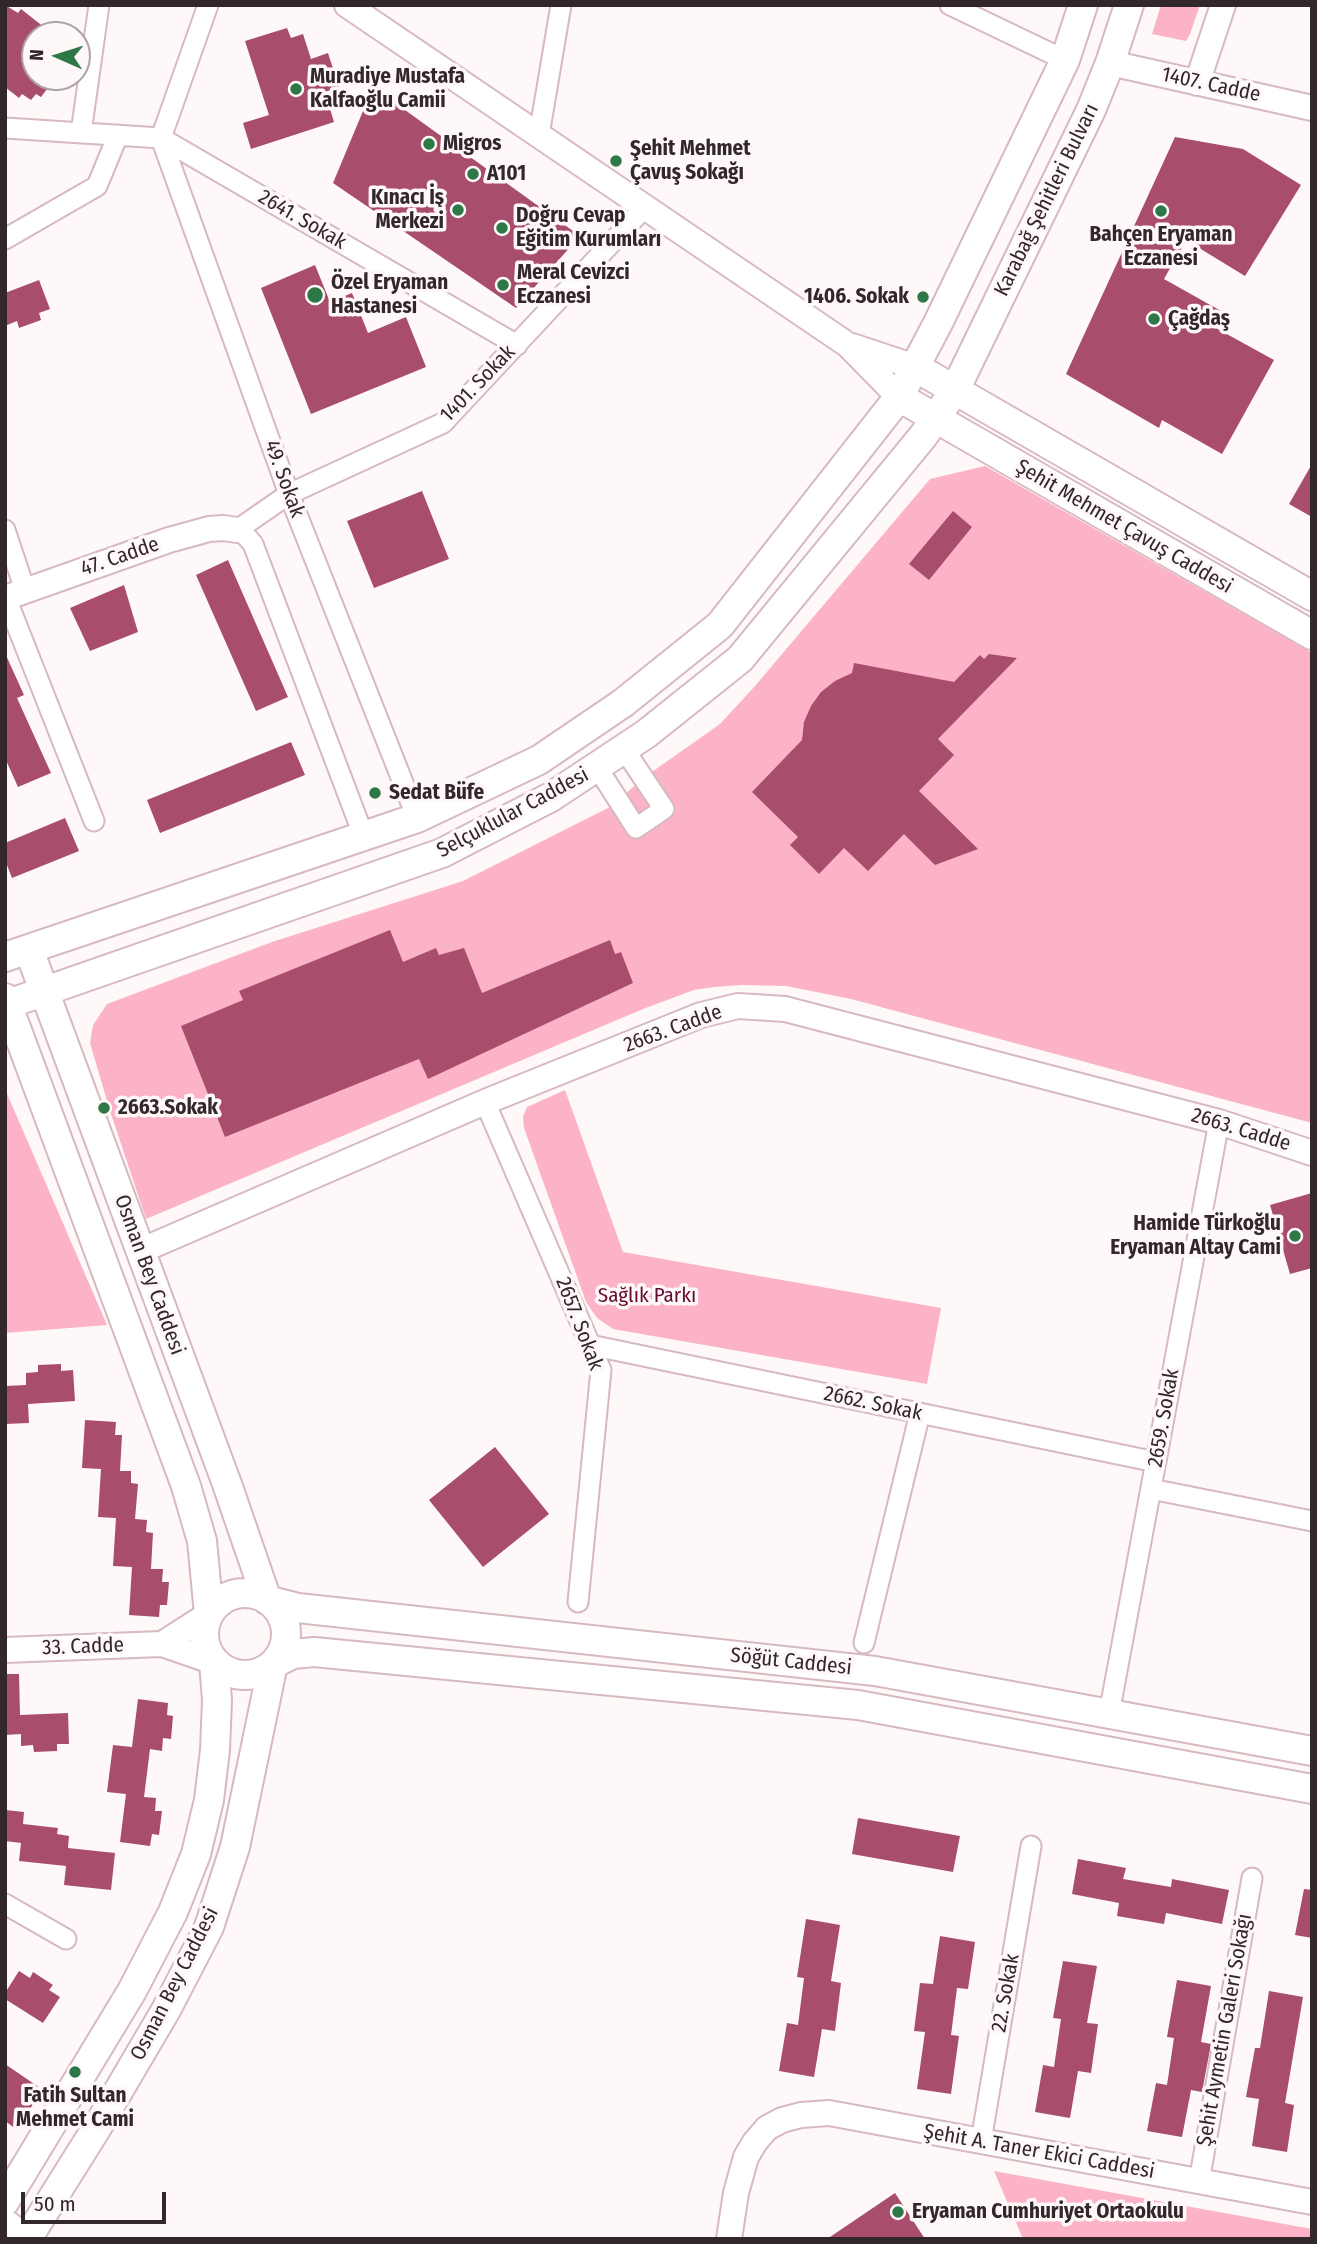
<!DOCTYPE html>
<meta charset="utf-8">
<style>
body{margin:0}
#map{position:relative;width:1317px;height:2244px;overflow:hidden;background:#fef8f9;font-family:"Fira Sans Condensed",sans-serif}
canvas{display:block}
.frame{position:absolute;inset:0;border:7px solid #32272a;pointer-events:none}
.north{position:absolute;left:21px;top:21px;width:70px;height:70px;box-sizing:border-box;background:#fef8f9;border:2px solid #aca4a6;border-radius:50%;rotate:273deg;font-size:19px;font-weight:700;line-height:28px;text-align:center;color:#32272a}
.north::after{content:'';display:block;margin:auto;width:24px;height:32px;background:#2d7846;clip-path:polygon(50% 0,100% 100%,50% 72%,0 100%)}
.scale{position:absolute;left:21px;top:2192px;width:145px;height:32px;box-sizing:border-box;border:4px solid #32272a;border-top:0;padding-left:9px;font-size:21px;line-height:24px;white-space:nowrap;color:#32272a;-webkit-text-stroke:5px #fef8f9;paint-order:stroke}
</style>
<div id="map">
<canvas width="1317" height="2244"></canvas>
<div class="frame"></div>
<div class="north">N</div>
<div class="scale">50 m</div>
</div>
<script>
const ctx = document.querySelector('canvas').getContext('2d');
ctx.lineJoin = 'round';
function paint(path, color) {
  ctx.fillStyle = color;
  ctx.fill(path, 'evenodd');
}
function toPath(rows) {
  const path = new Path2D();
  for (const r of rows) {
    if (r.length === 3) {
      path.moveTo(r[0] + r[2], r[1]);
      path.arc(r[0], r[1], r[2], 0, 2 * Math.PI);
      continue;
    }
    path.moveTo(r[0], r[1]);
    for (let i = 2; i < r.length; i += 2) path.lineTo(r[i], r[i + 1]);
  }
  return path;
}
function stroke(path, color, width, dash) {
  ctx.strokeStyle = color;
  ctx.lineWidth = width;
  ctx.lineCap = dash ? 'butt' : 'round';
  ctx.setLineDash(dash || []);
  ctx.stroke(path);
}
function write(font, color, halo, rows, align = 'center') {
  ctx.font = font + ' "Fira Sans Condensed",sans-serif';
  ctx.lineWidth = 7;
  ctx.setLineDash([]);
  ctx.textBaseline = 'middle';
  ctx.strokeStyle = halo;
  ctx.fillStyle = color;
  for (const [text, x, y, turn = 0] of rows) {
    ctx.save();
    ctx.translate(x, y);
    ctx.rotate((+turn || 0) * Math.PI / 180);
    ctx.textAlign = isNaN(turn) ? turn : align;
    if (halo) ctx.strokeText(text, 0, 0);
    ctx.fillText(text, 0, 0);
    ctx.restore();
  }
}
const green = toPath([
 [1161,5,1200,5,1190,34,1186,41,1152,34],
 [985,466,1312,653,1312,1123,851,999,786,986,742,985,714,987,694,990,643,1009,146,1219,110,1111,90,1043,93,1025,107,1004,272,942,463,881,608,808,649,774,720,724,755,686,930,479],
 [5,1089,107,1325,5,1333],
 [565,1090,623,1252,941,1308,927,1384,613,1329,597,1318,586,1302,524,1128,523,1117,527,1107],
 [994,2171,1312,2229,1312,2239,1023,2239]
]);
const building = toPath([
 [5,5,18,13,21,9,54,35,35,35,35,77,56,77,41,97,36,94,31,100,22,94,19,98,5,87],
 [287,28,291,38,303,34,311,59,328,53,339,87,325,92,334,122,251,149,243,123,269,115,245,41],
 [373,87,580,236,516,308,333,183],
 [1175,137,1243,149,1301,185,1245,276,1186,240,1164,279,1221,311,1214,327,1274,360,1222,454,1162,420,1159,428,1066,374],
 [315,265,330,302,352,293,368,333,406,317,426,367,311,414,261,288],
 [39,280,50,309,39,313,41,320,19,328,17,321,5,326,5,293],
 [1312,464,1312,517,1289,504],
 [422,491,449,559,374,588,347,521],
 [953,511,972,527,929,580,909,564],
 [228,560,288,697,256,711,196,575],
 [124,585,138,632,90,651,70,608],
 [5,653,24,695,17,698,51,773,18,787,5,758],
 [989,654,1017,658,938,739,954,755,919,791,978,849,935,865,904,834,868,871,844,848,819,874,790,845,798,837,752,792,802,740,804,722,811,706,821,692,835,681,852,673,854,663,954,682,980,655,984,659],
 [291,742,305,775,160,833,147,800],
 [65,818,79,851,12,878,5,860,5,843],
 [390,930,403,962,436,948,439,955,464,948,482,993,610,940,615,954,621,952,633,983,428,1079,419,1059,225,1137,181,1026,243,1000,239,991],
 [1312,1193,1312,1268,1290,1274,1270,1205],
 [61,1364,61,1371,73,1370,75,1401,28,1404,29,1423,5,1424,5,1386,26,1385,26,1373,38,1372,38,1365],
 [85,1420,116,1422,115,1435,122,1435,120,1471,131,1471,131,1483,138,1484,135,1519,147,1520,146,1532,153,1533,151,1569,163,1569,162,1582,169,1582,167,1605,160,1605,159,1617,129,1615,132,1567,113,1566,116,1518,98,1517,101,1469,82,1468],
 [495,1447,549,1514,483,1567,429,1500],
 [5,1674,19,1674,20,1715,68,1713,69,1744,57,1744,57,1751,34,1752,33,1745,21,1746,21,1734,5,1735],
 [138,1699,168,1703,167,1715,173,1716,171,1739,163,1738,162,1751,150,1749,144,1797,156,1798,155,1811,162,1811,159,1835,152,1834,150,1846,120,1842,126,1794,107,1792,113,1745,132,1747],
 [5,1810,24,1812,23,1824,58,1828,57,1834,69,1836,68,1848,115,1853,111,1890,64,1885,66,1866,19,1861,21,1843,5,1841],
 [858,1818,960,1836,953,1872,852,1854],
 [1078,1859,1126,1868,1123,1879,1171,1887,1172,1879,1229,1890,1222,1924,1166,1913,1164,1924,1117,1916,1119,1903,1072,1894],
 [1304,1889,1312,1890,1312,1938,1295,1935],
 [806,1919,840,1925,831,1981,841,1983,835,2031,822,2029,814,2077,779,2071,787,2023,798,2025,804,1978,797,1977],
 [940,1936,975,1942,968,1989,957,1988,951,2035,959,2036,951,2094,917,2089,925,2032,914,2031,920,1983,933,1984],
 [1063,1961,1097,1966,1087,2023,1098,2024,1091,2073,1078,2071,1070,2118,1035,2112,1043,2065,1054,2067,1061,2019,1053,2018],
 [19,1971,30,1978,33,1972,53,1985,49,1990,60,1997,43,2023,5,1999,5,1993],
 [1177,1980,1211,1986,1201,2042,1211,2044,1202,2092,1191,2090,1182,2137,1147,2131,1156,2083,1167,2085,1174,2038,1167,2037],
 [1269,1991,1303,1997,1285,2103,1294,2105,1287,2152,1252,2146,1259,2099,1246,2097,1255,2048,1260,2048],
 [5,2064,43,2090,16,2129,5,2121],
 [895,2193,925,2239,827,2239]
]);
const minor = toPath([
 [950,5,1065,60],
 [5,128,161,138,517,345],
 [81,133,99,5],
 [539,135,561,5],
 [161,138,289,494,417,818],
 [161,138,208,5],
 [5,239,97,186,118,135],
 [5,530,25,590],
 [6,598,94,821],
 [597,767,636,828,664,809,624,749],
 [364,837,253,544,246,536,237,530,289,494,443,423,645,207],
 [485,1102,601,1370,578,1602],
 [590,1345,1156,1462],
 [1151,1489,1312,1521],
 [864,1643,920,1413],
 [1109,1714,1219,1122],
 [5,1904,66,1939],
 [981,2141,1031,1846],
 [1199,2182,1252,1878]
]);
const tertiary = toPath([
 [347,5,848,345,899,397],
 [1110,63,1312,108],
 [1197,83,1223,5],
 [852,346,915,367],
 [5,598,169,540,209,529,223,528,237,530],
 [140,1251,485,1102,701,1015,738,1006,785,1009,1219,1122,1312,1153],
 [209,1614,162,1644,214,1662],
 [5,1650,162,1644],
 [729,2239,736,2193,746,2157,755,2142,767,2128,782,2120,801,2115,829,2113,1312,2202]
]);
const secondary = toPath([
 [915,367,1312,596],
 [899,397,1312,635],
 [29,950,227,1484,267,1600],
 [5,957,417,818,539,760,623,703,720,625,899,397,938,323,1065,60,1083,5],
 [5,998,186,1486,202,1541,209,1614],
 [5,1005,442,853,551,797,646,734,740,659,924,435,955,390,1091,110,1110,63,1129,5],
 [245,1634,41],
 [267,1600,298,1608,875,1671,1312,1751],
 [273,1664,293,1654,314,1652,858,1705,1312,1789],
 [5,2201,132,1991,173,1912,196,1854,209,1800,215,1750,217,1700,214,1662],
 [5,2224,26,2239],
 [27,2239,96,2129,166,2010,209,1927,235,1847,273,1664]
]);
const markers = [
 [296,89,7,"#2d7846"],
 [429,144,7,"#2d7846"],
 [616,161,7,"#2d7846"],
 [473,174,7,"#2d7846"],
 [458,210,7,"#2d7846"],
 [1161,211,7,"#2d7846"],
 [502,228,7,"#2d7846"],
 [503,285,7,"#2d7846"],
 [315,295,9,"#2d7846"],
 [923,297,7,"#2d7846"],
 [1154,319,7,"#2d7846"],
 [375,793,7,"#2d7846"],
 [104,1108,7,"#2d7846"],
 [1295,1236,7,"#2d7846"],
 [75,2072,7,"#2d7846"],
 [898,2212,7,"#2d7846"]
];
const poiNames = [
 ["Muradiye Mustafa",310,77],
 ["Kalfaoğlu Camii",310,101],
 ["Migros",443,144],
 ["Şehit Mehmet",630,149],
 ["Çavuş Sokağı",630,173],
 ["A101",487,174],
 ["Kınacı İş",444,198,"right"],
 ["Merkezi",444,222,"right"],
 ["Doğru Cevap",516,216],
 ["Eğitim Kurumları",516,240],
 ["Bahçen Eryaman",1161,235,"center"],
 ["Eczanesi",1161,259,"center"],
 ["Meral Cevizci",517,273],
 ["Eczanesi",517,297],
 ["Özel Eryaman",331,283],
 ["Hastanesi",331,307],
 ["1406. Sokak",909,297,"right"],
 ["Çağdaş",1168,319],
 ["Sedat Büfe",389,793],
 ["2663.Sokak",118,1108],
 ["Hamide Türkoğlu",1281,1224,"right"],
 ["Eryaman Altay Cami",1281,1248,"right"],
 ["Fatih Sultan",75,2096,"center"],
 ["Mehmet Cami",75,2120,"center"],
 ["Eryaman Cumhuriyet Ortaokulu",912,2212]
];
const streetNames = [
 ["1407. Cadde",1211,85,12],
 ["Karabağ Şehitleri Bulvarı",1047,200,-64],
 ["2641. Sokak",302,220,30],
 ["1401. Sokak",478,384,-46],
 ["49. Sokak",284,479,70],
 ["Şehit Mehmet Çavuş Caddesi",1124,527,30],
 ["47. Cadde",120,557,-19],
 ["Selçuklular Caddesi",513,813,-28],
 ["2663. Cadde",673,1029,-20],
 ["2663. Cadde",1241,1130,17],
 ["Osman Bey Caddesi",149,1275,70],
 ["2657. Sokak",579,1324,69],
 ["2662. Sokak",873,1404,12],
 ["2659. Sokak",1164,1418,-80],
 ["33. Cadde",83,1647,-2],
 ["Söğüt Caddesi",791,1662,6],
 ["Osman Bey Caddesi",175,1984,-63],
 ["22. Sokak",1006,1993,-80],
 ["Şehit Aymetin Galeri Sokağı",1225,2030,-80],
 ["Şehit A. Taner Ekici Caddesi",1039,2152,10]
];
const parkNames = [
 ["Sağlık Parkı",647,1296]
];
paint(green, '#fcb3c7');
paint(building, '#a84d6b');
stroke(minor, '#d7b9c0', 23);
stroke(tertiary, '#d7b9c0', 28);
stroke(secondary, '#d7b9c0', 32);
stroke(minor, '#fff', 19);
stroke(tertiary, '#fff', 24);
stroke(secondary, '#fff', 28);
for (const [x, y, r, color] of markers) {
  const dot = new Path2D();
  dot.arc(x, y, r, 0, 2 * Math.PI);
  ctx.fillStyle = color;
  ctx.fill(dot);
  stroke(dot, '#fef8f9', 2.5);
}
write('bold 21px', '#32272a', '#fef8f9', poiNames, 'left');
write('21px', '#32272a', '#fef8f9', streetNames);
write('21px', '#640c32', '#fef8f9', parkNames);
</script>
